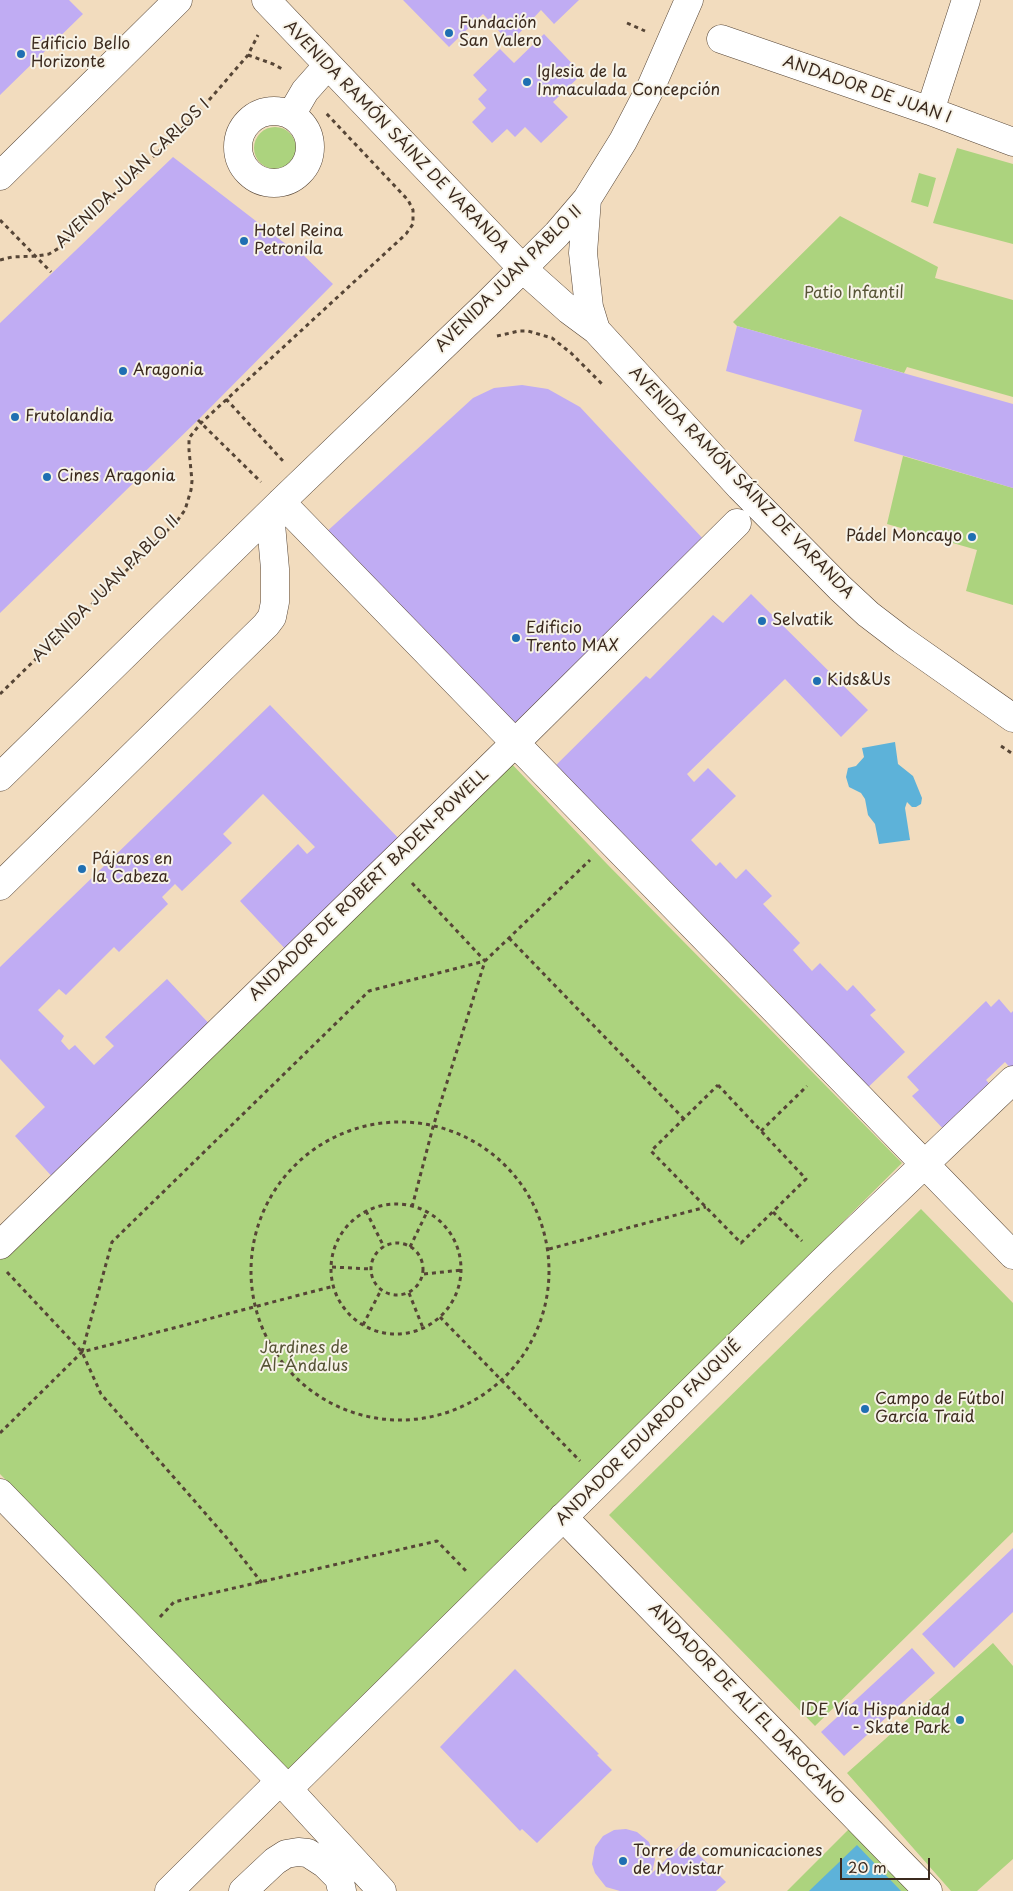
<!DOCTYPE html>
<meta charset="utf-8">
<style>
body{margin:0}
#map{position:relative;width:1013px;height:1891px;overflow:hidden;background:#f2dcbe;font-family:"Playpen Sans",sans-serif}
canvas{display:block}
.scale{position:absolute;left:840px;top:1858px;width:90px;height:22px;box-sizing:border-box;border:2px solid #3b2a1e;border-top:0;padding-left:6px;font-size:15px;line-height:18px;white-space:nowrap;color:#3b2a1e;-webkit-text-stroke:4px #f7f3e8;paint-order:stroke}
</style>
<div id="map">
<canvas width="1013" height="1891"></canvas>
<div class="scale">20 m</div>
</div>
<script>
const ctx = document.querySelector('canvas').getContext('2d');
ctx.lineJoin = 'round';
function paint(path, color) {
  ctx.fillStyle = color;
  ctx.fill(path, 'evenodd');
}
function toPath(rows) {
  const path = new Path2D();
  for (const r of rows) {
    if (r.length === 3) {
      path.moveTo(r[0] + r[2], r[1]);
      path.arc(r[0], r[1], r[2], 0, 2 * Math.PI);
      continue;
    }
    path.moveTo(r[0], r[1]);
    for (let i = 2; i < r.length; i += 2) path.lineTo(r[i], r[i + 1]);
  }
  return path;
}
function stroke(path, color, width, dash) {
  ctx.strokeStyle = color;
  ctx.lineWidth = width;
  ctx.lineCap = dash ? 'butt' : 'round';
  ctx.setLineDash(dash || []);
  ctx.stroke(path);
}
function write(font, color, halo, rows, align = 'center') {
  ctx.font = font + ' "Playpen Sans",sans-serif';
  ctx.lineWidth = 4;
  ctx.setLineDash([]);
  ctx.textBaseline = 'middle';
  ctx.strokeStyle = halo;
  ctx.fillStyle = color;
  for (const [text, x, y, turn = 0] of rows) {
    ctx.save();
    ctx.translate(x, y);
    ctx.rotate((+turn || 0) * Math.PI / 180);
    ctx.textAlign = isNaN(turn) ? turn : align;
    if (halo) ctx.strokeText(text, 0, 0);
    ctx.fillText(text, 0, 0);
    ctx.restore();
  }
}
const green = toPath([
 [275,148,21],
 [957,148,1013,164,1013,244,933,223],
 [919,173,936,178,928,207,911,202],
 [840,216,938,267,935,278,1013,300,1013,397,907,367,904,373,737,326,733,322],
 [903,456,1013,488,1013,605,966,591,977,550,887,524],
 [508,760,607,864,902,1163,290,1771,0,1474,0,1260],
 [921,1209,1013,1303,1013,1532,815,1726,609,1515],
 [993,1643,1013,1666,1013,1859,977,1891,951,1891,847,1773],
 [850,1828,911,1891,787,1891]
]);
const water = toPath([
 [895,742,898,764,913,776,922,798,921,804,916,807,912,807,907,802,905,808,910,840,879,844,875,824,868,815,865,799,861,793,849,787,846,777,848,768,856,766,864,757,862,748],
 [857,1845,901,1891,809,1891]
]);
const building = toPath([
 [0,0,69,0,83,14,0,95],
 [403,0,579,0,554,24,541,10,510,43,483,14,449,47],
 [544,34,582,74,553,102,568,117,541,143,525,127,515,137,507,129,492,143,472,122,486,108,478,99,487,90,473,75,500,49,514,63],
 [173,157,287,245,294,246,333,284,198,420,0,613,0,323],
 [737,326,1013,404,1013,488,854,441,862,410,726,371],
 [522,385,548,389,580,407,706,542,514,734,323,535,473,398,494,388],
 [751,594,868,710,841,737,785,679,687,774,694,782,708,768,736,796,691,840,716,866,720,862,736,879,746,869,772,896,763,904,800,943,793,950,812,971,820,963,847,991,853,985,876,1010,870,1015,905,1052,860,1095,776,1008,785,1000,766,980,757,988,669,882,649,860,640,869,547,774,646,676,650,679,713,615,723,623],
 [270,705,404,844,290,954,240,901,298,844,307,854,315,847,263,794,223,834,232,843,182,891,175,884,162,897,168,904,119,952,114,947,66,995,59,989,38,1010,64,1036,61,1041,69,1050,75,1045,94,1065,114,1046,105,1037,167,979,216,1031,56,1181,15,1136,45,1107,0,1059,0,967],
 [999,999,1011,1013,1013,1011,1013,1071,1005,1062,986,1080,995,1090,949,1135,912,1096,919,1090,907,1077,986,1001,991,1007],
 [1013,1548,1013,1612,954,1668,922,1634],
 [912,1648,935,1673,844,1756,821,1732],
 [515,1669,599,1754,597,1755,612,1770,537,1843,522,1829,520,1831,440,1747],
 [626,1829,637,1832,649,1842,655,1859,652,1873,685,1841,726,1882,716,1891,620,1891,606,1887,595,1873,592,1864,595,1847,603,1836,614,1830]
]);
const path = toPath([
 [627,23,645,31],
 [248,55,273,64,284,70],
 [0,220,51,272],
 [0,260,12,257,37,256,49,254,59,248,197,114,248,55,258,35],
 [497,336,519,331,528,331,552,338,571,353,603,385],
 [226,399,283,461],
 [198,420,261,482],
 [0,694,177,521,185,510,191,490,192,481,189,450,189,438,201,423,406,234,413,224,413,210,408,200,325,112],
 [1001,746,1013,754],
 [412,883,485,961],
 [509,938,685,1120],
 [718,1085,806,1179,741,1243,651,1151,718,1085],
 [400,1271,149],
 [761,1131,807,1086],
 [396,1269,65],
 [412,1207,433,1127,485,961,590,860],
 [366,1211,384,1247],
 [773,1212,802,1241],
 [397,1269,26],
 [410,1247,427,1212],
 [549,1249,706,1207],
 [332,1267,371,1269],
 [7,1272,82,1352,101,1394,226,1537,262,1583],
 [424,1274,462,1270],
 [409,1293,423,1328],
 [440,1317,580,1461],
 [363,1325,381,1290],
 [82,1352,112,1242,369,991,485,961],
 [0,1433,82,1352,334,1286],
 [160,1617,174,1602,437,1541,467,1572]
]);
const minor = toPath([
 [266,0,523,269,569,310,596,330,740,487,840,588,868,614,902,640,1013,718],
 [721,39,930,111,1013,142],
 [274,147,36],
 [930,111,966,0],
 [291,115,305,91,328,65],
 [0,176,178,0],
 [587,199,583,253,589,307,596,330],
 [281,502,1013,1255],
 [0,777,281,502,486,305,557,234,587,199,623,141,651,87,689,0],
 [0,886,266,625,272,617,275,602,275,569,270,513],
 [0,1245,515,743,737,523],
 [0,1493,288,1789,382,1891],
 [563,1517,928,1891],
 [288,1789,822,1262,1013,1080],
 [169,1891,280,1781],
 [243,1891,275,1861,286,1854,298,1852,308,1853,325,1864,339,1878,342,1891]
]);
const markers = [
 [449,33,5,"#1f6fb2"],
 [21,54,5,"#1f6fb2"],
 [527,82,5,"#1f6fb2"],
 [244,241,5,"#1f6fb2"],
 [123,371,5,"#1f6fb2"],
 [15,417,5,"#1f6fb2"],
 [47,477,5,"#1f6fb2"],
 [972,537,5,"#1f6fb2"],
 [762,621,5,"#1f6fb2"],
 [516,638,5,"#1f6fb2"],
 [817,681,5,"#1f6fb2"],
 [82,869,5,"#1f6fb2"],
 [865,1409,5,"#1f6fb2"],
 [960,1720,5,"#1f6fb2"],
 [623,1861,5,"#1f6fb2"]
];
const poiNames = [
 ["Fundación",459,24],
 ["San Valero",459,42],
 ["Edificio Bello",31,45],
 ["Horizonte",31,63],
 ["Iglesia de la",537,73],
 ["Inmaculada Concepción",537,91],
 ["Hotel Reina",254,232],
 ["Petronila",254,250],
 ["Aragonia",133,371],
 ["Frutolandia",25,417],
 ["Cines Aragonia",57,477],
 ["Pádel Moncayo",962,537,"right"],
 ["Selvatik",772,621],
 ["Edificio",526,629],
 ["Trento MAX",526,647],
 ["Kids&Us",827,681],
 ["Pájaros en",92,860],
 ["la Cabeza",92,878],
 ["Campo de Fútbol",875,1400],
 ["García Traid",875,1418],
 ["IDE Vía Hispanidad",950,1711,"right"],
 ["- Skate Park",950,1729,"right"],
 ["Torre de comunicaciones",633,1852],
 ["de Movistar",633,1870]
];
const streetNames = [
 ["ANDADOR DE JUAN I",867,90,19],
 ["AVENIDA RAMÓN SÁINZ DE VARANDA",396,137,46],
 ["AVENIDA JUAN CARLOS I",133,174,-44],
 ["AVENIDA JUAN PABLO II",509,279,-45],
 ["AVENIDA RAMÓN SÁINZ DE VARANDA",741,483,46],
 ["AVENIDA JUAN PABLO II",106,589,-45],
 ["ANDADOR DE ROBERT BADEN-POWELL",369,885,-44],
 ["ANDADOR EDUARDO FAUQUIÉ",649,1433,-45],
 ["ANDADOR DE ALÍ EL DAROCANO",746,1704,46]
];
const parkNames = [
 ["Patio Infantil",854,294],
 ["Jardines de",304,1349],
 ["Al-Ándalus",304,1367]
];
paint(green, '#acd37e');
paint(water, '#5db2d9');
paint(building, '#c0acf3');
stroke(minor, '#564536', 29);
stroke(path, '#564536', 3, [4, 4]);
stroke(minor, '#fff', 28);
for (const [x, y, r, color] of markers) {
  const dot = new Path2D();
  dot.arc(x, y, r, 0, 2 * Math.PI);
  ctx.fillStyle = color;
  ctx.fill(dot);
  stroke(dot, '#f7f3e8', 2);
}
write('16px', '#3b2a1e', '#f7f3e8', poiNames, 'left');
write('16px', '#3b2a1e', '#f7f3e8', streetNames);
write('16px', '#575436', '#f7f3e8', parkNames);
</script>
